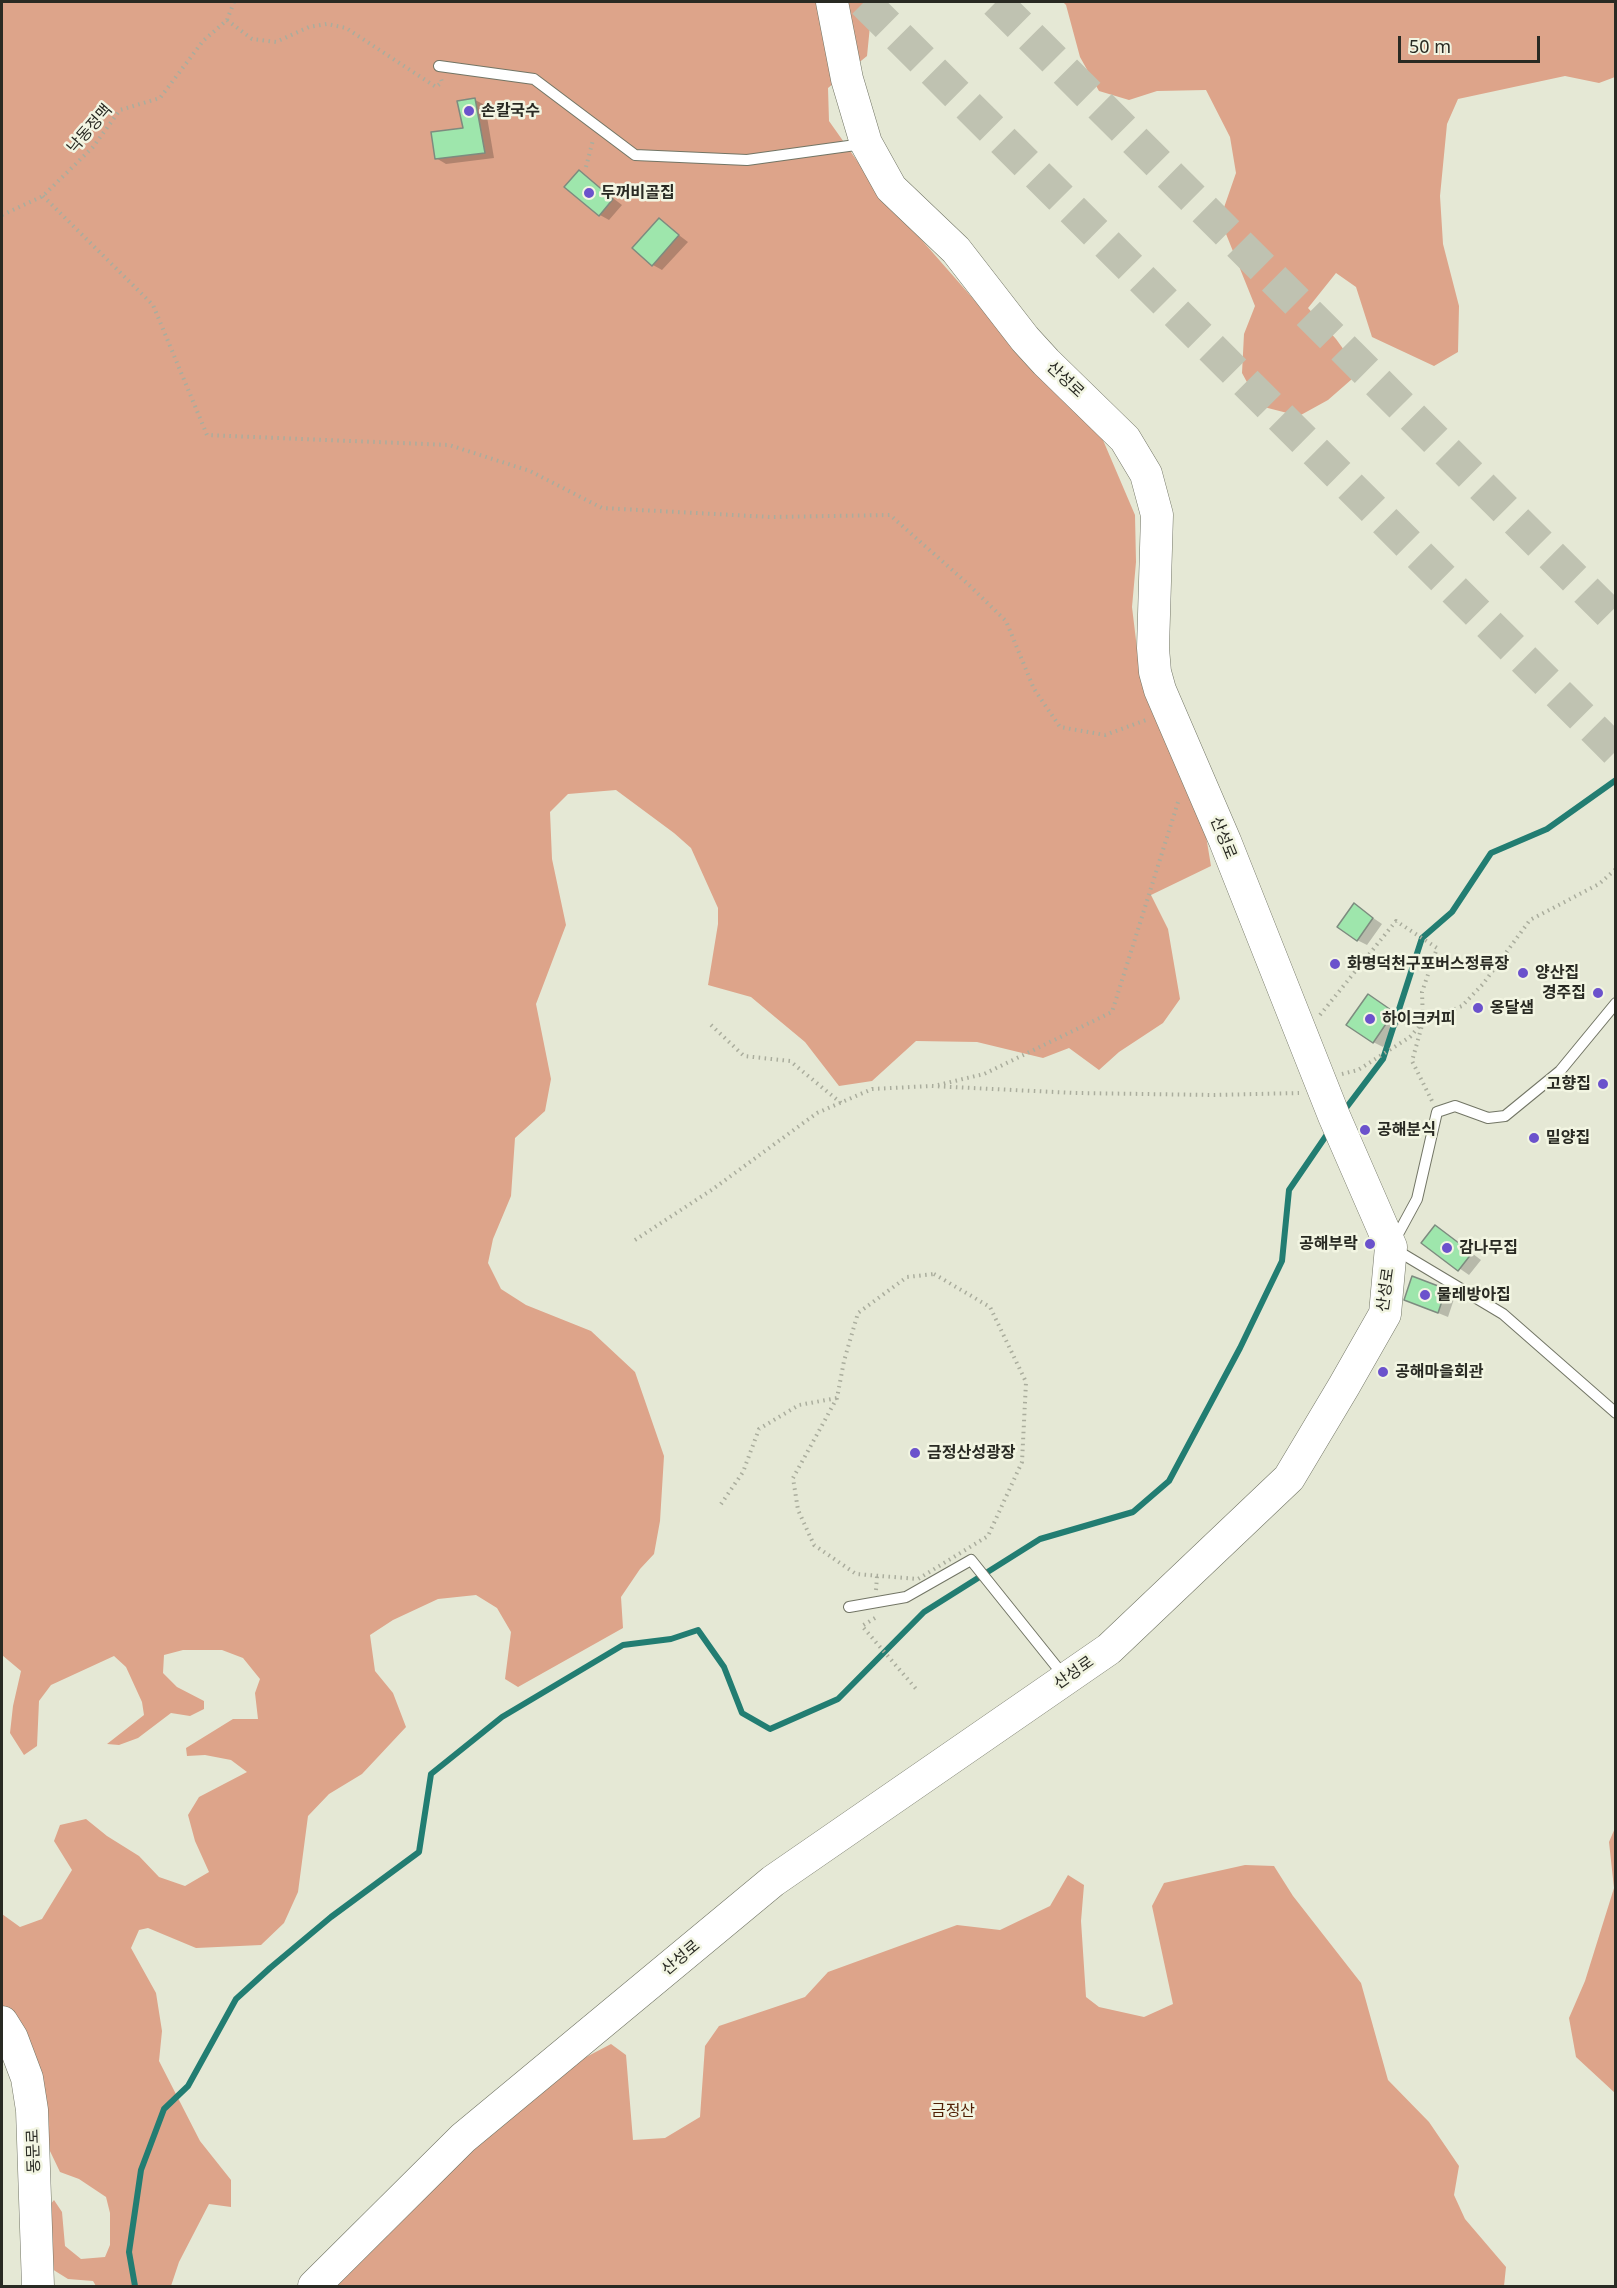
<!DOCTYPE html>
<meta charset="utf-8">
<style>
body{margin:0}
#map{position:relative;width:1617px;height:2288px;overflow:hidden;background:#e5e8d5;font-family:"Noto Sans",sans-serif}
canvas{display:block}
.frame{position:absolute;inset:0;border:3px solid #292a23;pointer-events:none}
.scale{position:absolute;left:1398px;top:36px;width:142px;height:27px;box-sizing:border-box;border:3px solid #292a23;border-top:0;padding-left:8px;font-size:18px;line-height:21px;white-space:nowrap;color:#292a23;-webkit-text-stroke:4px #f2f5e2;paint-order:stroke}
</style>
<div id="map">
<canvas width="1617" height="2288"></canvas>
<div class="frame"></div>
<div class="scale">50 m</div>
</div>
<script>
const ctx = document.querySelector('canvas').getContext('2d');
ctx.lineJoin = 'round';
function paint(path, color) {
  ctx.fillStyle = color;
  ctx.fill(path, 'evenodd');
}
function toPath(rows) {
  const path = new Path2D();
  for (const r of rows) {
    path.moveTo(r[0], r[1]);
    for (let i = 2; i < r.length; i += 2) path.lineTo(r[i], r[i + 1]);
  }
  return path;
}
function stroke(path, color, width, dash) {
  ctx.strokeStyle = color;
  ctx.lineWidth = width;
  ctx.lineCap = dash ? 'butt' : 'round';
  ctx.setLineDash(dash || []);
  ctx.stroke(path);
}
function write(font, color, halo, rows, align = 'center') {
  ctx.font = font + ' "Noto Sans","Noto Sans KR",sans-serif';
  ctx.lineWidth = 5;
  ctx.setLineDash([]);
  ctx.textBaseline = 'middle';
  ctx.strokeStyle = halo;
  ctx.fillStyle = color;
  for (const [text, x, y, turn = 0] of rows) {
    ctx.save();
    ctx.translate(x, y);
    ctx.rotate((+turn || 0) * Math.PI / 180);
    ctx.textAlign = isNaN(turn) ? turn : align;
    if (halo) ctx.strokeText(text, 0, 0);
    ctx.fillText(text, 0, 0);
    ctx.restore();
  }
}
const green = toPath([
 [2,2,829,2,844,75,828,88,829,121,877,189,976,302,1046,368,1094,419,1135,515,1136,562,1132,607,1138,657,1156,717,1206,836,1211,866,1151,895,1168,929,1180,999,1163,1023,1119,1052,1099,1070,1069,1048,1043,1058,977,1042,916,1041,872,1081,839,1086,805,1042,751,997,708,985,718,924,718,908,691,848,674,833,616,790,568,794,550,812,552,859,566,925,536,1004,551,1079,545,1111,515,1138,511,1196,493,1239,488,1263,501,1289,526,1305,591,1331,635,1372,664,1456,660,1521,654,1554,640,1569,621,1597,623,1628,518,1687,505,1679,511,1632,497,1608,476,1595,438,1599,393,1620,370,1635,375,1671,393,1693,406,1727,362,1774,329,1794,308,1816,298,1892,284,1923,261,1945,196,1948,148,1928,139,1930,131,1948,156,1993,162,2031,159,2061,200,2141,231,2180,231,2207,209,2204,179,2262,171,2286,96,2286,93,2281,68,2279,52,2269,49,2206,54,2200,62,2212,65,2246,81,2259,105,2257,110,2245,110,2213,106,2197,79,2179,60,2172,49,2149,37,2108,2,2031,2,1914,20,1927,42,1919,72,1870,54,1841,60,1825,86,1819,107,1836,139,1856,159,1877,185,1886,209,1872,195,1841,188,1815,199,1797,247,1772,231,1760,205,1755,187,1756,186,1748,233,1719,258,1719,255,1693,260,1679,243,1658,222,1650,183,1650,164,1655,163,1673,177,1687,204,1701,204,1709,190,1716,171,1713,138,1738,119,1745,107,1744,144,1715,142,1702,126,1667,114,1656,51,1685,39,1701,37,1746,24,1755,10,1733,13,1706,21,1671,2,1655],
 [837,2,866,2,870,26,867,56,851,69],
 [1063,2,1615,2,1615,77,1599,83,1565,76,1458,99,1447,124,1440,196,1443,244,1459,306,1458,352,1434,366,1372,337,1356,287,1336,273,1308,308,1336,339,1360,372,1328,400,1299,416,1260,406,1242,373,1244,334,1255,306,1220,219,1236,173,1230,137,1206,90,1157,91,1129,100,1099,91,1080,57,1066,5],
 [1615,1828,1615,2093,1576,2057,1569,2018,1585,1981,1614,1888,1609,1842],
 [1245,1865,1274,1866,1293,1896,1361,1983,1388,2080,1429,2122,1459,2166,1454,2195,1465,2219,1506,2267,1504,2286,333,2286,390,2221,569,2066,611,2044,626,2055,633,2140,665,2138,700,2117,705,2046,719,2026,805,1997,828,1972,957,1925,1000,1930,1050,1906,1068,1875,1084,1885,1081,1921,1086,1997,1099,2007,1144,2017,1173,2004,1152,1906,1164,1883]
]);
const shadow = toPath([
 [475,100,485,105,494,158,446,164,436,158,465,129],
 [579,172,622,205,609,220,600,215],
 [659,220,688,242,662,270,653,265],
 [1363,911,1382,924,1367,945,1357,940],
 [1378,1001,1403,1018,1383,1047,1373,1042],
 [1444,1232,1481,1260,1469,1275,1423,1243],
 [1413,1278,1455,1296,1448,1317,1406,1300]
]);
const stream = toPath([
 [1343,1112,1383,1059,1422,938,1452,912,1491,853,1547,829,1616,780],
 [135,2286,129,2252,141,2170,164,2109,188,2086,236,1999,270,1968,331,1917,419,1852,431,1774,502,1717,623,1645,671,1639,698,1630,724,1667,742,1713,770,1729,838,1699,924,1612,1040,1539,1133,1512,1169,1481,1240,1348,1282,1261,1289,1190,1330,1130]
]);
const building = toPath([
 [475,98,485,153,435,159,431,132,463,128,457,101,475,98],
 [579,170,613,199,599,216,564,187,579,170],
 [659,218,679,235,652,266,632,248,659,218],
 [1354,903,1373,918,1357,941,1337,927,1354,903],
 [1368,994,1394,1012,1373,1043,1346,1025,1368,994],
 [1435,1225,1472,1253,1458,1271,1421,1243,1435,1225],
 [1412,1276,1446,1289,1438,1313,1404,1300,1412,1276]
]);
const highwayTunnel = toPath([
 [864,2,1616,751],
 [996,2,1616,620]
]);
const path = toPath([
 [227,20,252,39,276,42,309,27,327,24,346,28,436,87,442,82,441,79],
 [586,167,593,140],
 [43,196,153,305,207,435,449,445,530,471,602,508,771,517,890,515,968,584,1006,621,1034,689,1060,727,1105,735,1146,720],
 [2,215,43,196,93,147,120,110,160,98,203,41,227,20,234,2],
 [1320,1015,1396,921,1437,948,1422,992,1423,1022,1412,1061,1432,1101],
 [711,1025,744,1056,790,1061,841,1103],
 [1342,1074,1358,1070,1410,1037,1423,1022,1462,1006,1483,984,1530,920,1599,884,1616,869],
 [938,1085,984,1074,1112,1012,1179,799],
 [635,1240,713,1189,817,1113,872,1089,931,1086,1075,1093,1214,1095,1299,1093],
 [934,1274,990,1307,1026,1382,1022,1462,988,1536,918,1579,856,1574,814,1545,798,1510,793,1478,837,1398,844,1361,858,1313,907,1277,934,1274],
 [721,1504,743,1472,759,1429,799,1405,837,1398],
 [876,1590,877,1576],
 [875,1618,862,1626,917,1690]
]);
const lane = toPath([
 [439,66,534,79,635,155,747,160,863,144],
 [1616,1003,1560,1071,1505,1116,1488,1118,1455,1106,1437,1112,1417,1199,1391,1247,1503,1314,1616,1413],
 [849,1607,906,1597,971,1560,1064,1676]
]);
const secondary = toPath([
 [2,2022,12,2038,27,2078,32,2110,38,2286],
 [314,2286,463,2138,773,1881,1109,1649,1289,1478,1344,1386,1385,1314,1391,1247,1334,1116,1225,841,1160,690,1155,672,1153,648,1157,515,1146,474,1125,439,1046,362,1025,339,956,250,891,188,866,143,847,79,832,2]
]);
const markers = [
 [469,111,6,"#6b52cc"],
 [589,193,6,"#6b52cc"],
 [1335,964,6,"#6b52cc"],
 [1523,973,6,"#6b52cc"],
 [1598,993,6,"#6b52cc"],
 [1478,1008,6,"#6b52cc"],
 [1370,1019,6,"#6b52cc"],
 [1603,1084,6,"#6b52cc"],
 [1365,1130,6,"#6b52cc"],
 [1534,1138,6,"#6b52cc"],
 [1370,1244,6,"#6b52cc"],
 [1447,1248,6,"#6b52cc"],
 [1425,1295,6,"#6b52cc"],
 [1383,1372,6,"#6b52cc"],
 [915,1453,6,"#6b52cc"]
];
const poiNames = [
 ["손칼국수",481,111],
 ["두꺼비골집",601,193],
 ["화명덕천구포버스정류장",1347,964],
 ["양산집",1535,973],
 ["경주집",1586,993,"right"],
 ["옹달샘",1490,1008],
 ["하이크커피",1382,1019],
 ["고향집",1591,1084,"right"],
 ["공해분식",1377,1130],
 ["밀양집",1546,1138],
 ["공해부락",1358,1244,"right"],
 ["감나무집",1459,1248],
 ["물레방아집",1437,1295],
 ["공해마을회관",1395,1372],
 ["금정산성광장",927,1453]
];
const streetNames = [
 ["낙동정맥",90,129,-49],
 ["산성로",1065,380,43],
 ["산성로",1223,838,68],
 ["산성로",1386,1290,-82],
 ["산성로",1074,1673,-35],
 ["산성로",681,1958,-40],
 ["동문로",34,2151,-92]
];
const parkNames = [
 ["금정산",953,2111]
];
paint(green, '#dda48a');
paint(shadow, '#0003');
stroke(stream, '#227d72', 6);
paint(building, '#9ee6ac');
stroke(building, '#7d8b7f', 1.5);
stroke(highwayTunnel, '#bfc2b1', 33, [33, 16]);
stroke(lane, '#727565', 12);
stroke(secondary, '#727565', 33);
stroke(path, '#aaad9d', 4, [1.5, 4.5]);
stroke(lane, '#fff', 10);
stroke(secondary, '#fff', 32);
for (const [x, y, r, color] of markers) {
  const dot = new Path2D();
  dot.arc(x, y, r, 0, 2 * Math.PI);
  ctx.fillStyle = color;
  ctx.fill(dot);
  stroke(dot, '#f2f5e2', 2);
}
write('bold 16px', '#292a23', '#f2f5e2', poiNames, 'left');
write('16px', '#292a23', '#f2f5e2', streetNames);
write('16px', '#501f03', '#f2f5e2', parkNames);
</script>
